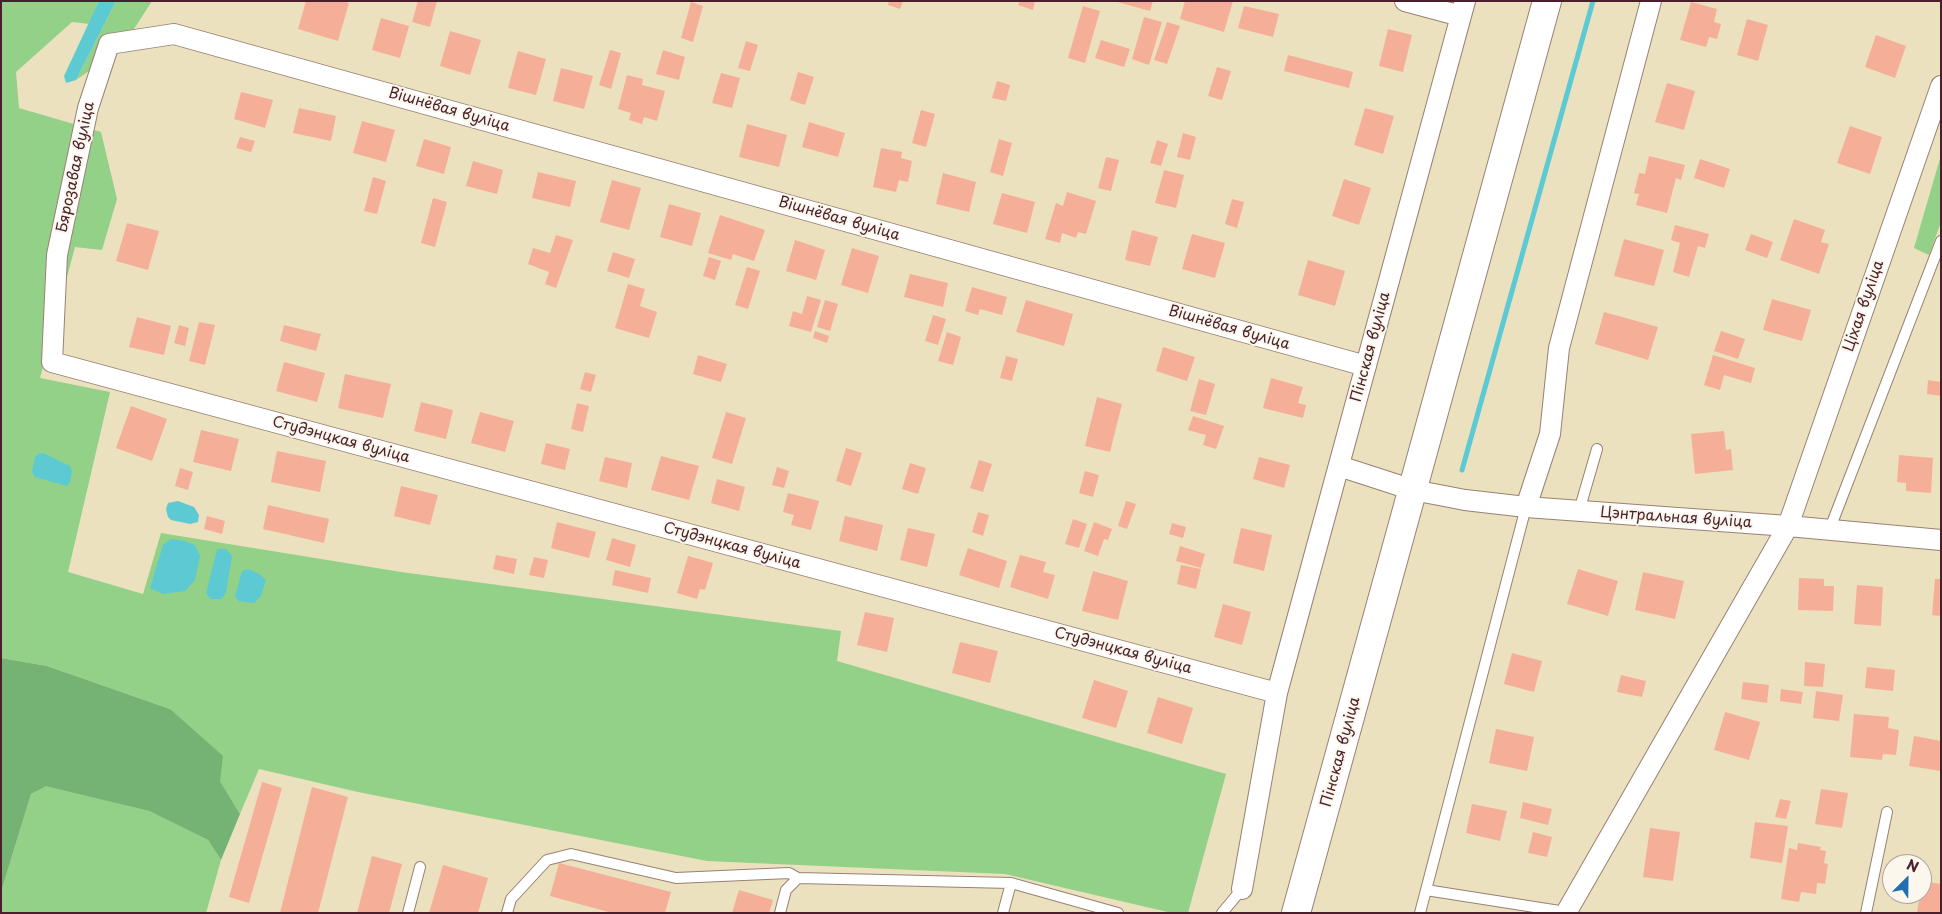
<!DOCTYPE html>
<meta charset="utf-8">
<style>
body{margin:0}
#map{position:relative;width:1942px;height:914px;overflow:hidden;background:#ebe1be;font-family:"Playpen Sans",sans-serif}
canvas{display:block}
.frame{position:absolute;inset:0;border:2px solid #4a1f2b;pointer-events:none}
.north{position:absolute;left:1882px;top:854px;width:50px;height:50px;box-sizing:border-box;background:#fbf7ec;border:1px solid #b4a19f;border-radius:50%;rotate:23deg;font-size:14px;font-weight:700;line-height:20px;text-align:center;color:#4a1f2b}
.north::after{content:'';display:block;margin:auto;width:18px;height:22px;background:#1f6fb2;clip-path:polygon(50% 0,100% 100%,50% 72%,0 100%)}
</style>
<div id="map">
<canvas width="1942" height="914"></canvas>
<div class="frame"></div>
<div class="north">N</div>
</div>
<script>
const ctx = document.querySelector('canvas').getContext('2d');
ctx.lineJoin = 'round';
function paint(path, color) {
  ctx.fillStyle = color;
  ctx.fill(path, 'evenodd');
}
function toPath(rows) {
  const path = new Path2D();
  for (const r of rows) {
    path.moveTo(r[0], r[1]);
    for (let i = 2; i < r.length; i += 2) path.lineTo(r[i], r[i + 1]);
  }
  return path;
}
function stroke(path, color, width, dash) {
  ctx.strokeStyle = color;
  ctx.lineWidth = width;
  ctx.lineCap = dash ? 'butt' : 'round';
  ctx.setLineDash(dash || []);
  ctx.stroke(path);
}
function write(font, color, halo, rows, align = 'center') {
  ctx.font = font + ' "Playpen Sans",sans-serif';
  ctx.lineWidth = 4;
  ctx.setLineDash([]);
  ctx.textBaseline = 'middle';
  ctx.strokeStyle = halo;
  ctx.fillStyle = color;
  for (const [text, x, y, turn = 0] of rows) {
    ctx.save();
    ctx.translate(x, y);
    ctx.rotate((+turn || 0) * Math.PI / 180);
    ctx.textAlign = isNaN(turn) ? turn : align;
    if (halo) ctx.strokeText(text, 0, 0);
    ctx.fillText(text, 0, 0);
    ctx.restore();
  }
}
const green = toPath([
 [1,1,99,1,89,24,72,22,16,72,19,108,101,132,117,199,102,250,75,247,40,378,110,392,68,572,143,594,161,533,401,572,841,631,837,661,1226,774,1188,913,1172,913,1005,874,707,861,358,792,259,769,240,814,220,781,170,709,47,666,1,658],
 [116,1,152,1,121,49,76,80],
 [1941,155,1941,222,1929,255,1914,248],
 [46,785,149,811,208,840,221,860,206,913,1,913,1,892,31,794]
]);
const forest = toPath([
 [1,658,47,666,170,709,223,756,220,781,240,814,221,860,208,840,149,811,46,786,31,794,1,892]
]);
const water = toPath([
 [99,1,116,1,76,80,66,83,64,76],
 [43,453,70,466,72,471,70,482,67,486,35,477,32,472,35,457,38,454],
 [178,501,194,507,199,515,198,522,190,524,171,520,168,517,166,509,168,503],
 [171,539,185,541,195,545,200,556,195,580,185,591,163,594,150,588,163,545],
 [217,549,226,549,232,556,226,593,221,599,211,599,206,593],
 [248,569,259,574,266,580,261,596,254,603,239,601,235,597,242,571]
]);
const stream = toPath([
 [1462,470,1593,1]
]);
const building = toPath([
 [306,1,343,1,349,3,338,41,298,29],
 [418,1,437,1,430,27,412,22],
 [889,1,903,1,900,9,888,5],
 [1020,1,1035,1,1033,10,1018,5],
 [1114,1,1153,1,1150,11],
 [1185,1,1233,1,1224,32,1180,19],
 [691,2,703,6,693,42,681,38],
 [1691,2,1717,9,1714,22,1721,24,1717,39,1709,37,1706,47,1680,40],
 [1083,6,1100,11,1085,63,1068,58],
 [1244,6,1279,14,1273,37,1238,28],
 [1144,17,1162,22,1149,65,1132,59],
 [381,18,409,26,400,58,372,50],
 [1747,19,1768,25,1758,61,1737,55],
 [1167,22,1180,26,1167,64,1154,60],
 [1388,29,1412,35,1403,72,1379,66],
 [450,31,481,40,470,75,440,66],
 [1876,35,1906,46,1895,78,1865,67],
 [1101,40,1130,49,1124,67,1095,58],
 [746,41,758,45,750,71,738,68],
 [610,50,621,53,611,89,599,85],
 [663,50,685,57,679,80,656,74],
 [518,51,546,59,536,95,508,88],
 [1288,55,1353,72,1349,88,1284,71],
 [1217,67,1231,71,1222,100,1208,96],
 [561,68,593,76,584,109,553,101],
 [798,72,814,77,805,105,790,100],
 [721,73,740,78,732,108,712,103],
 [627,75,643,79,642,85,665,91,657,121,644,117,642,124,629,120,631,113,618,109],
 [997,81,1010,85,1006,101,992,98],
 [1667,83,1695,91,1684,130,1655,122],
 [241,92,273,100,265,128,234,119],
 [299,108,336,116,331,141,293,133],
 [1365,108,1394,116,1383,154,1354,145],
 [921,110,935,114,926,147,912,143],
 [362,121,395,130,386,162,353,153],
 [809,122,845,133,838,157,802,147],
 [747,124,787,135,779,167,739,157],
 [1850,126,1882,137,1870,174,1837,163],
 [1183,133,1196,137,1190,160,1177,157],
 [240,137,255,141,251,152,236,148],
 [424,139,451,147,444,174,416,166],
 [999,139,1012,143,1003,176,990,172],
 [1157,140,1168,144,1161,166,1150,163],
 [881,148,902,152,901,158,912,161,908,182,899,180,896,192,873,187],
 [1649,156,1685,165,1681,180,1676,178,1667,213,1636,205,1639,194,1634,193,1639,173,1645,174],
 [1106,157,1119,160,1111,191,1098,188],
 [1700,159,1730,169,1724,188,1694,178],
 [473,161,503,170,497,194,466,186],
 [1164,170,1184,175,1176,208,1155,203],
 [538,172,576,181,570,207,532,198],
 [943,173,976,182,969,212,936,204],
 [373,177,386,181,377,214,364,211],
 [1344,179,1371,188,1359,225,1332,216],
 [612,180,641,188,629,230,600,222],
 [1067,192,1096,201,1086,234,1078,232,1076,238,1062,233,1060,243,1045,239,1056,203,1063,206],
 [1002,193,1035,202,1027,233,993,224],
 [433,198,447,202,435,247,421,243],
 [1232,199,1244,202,1237,228,1225,224],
 [669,204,701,213,692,246,660,237],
 [720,215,765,230,754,261,733,254,731,260,708,253],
 [1794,219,1825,230,1821,242,1829,244,1819,274,1780,260],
 [127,223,159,231,148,270,116,261],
 [1675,225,1709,234,1705,248,1698,246,1689,277,1673,272,1680,243,1671,240],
 [1132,230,1158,237,1150,266,1125,260],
 [1192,234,1225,243,1215,278,1182,269],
 [1751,234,1773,242,1767,258,1745,250],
 [556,235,573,240,556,288,545,284,549,272,528,264,533,248,550,253],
 [1624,239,1664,250,1654,286,1614,276],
 [795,240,825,250,816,280,786,271],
 [852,248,879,256,868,293,841,285],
 [613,252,635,259,629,278,607,271],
 [709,257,721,261,715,280,703,276],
 [1308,260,1345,271,1335,306,1298,295],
 [747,267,760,271,748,309,735,305],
 [910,274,948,283,943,307,904,297],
 [628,284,645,289,640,306,657,312,649,338,615,328],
 [972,287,1007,297,1002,315,980,309,978,315,965,311],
 [807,296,821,300,811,332,789,326,793,311,802,314],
 [1772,299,1811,310,1802,341,1763,330],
 [825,300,838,304,830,331,817,327],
 [1026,300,1073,314,1064,346,1016,332],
 [1604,312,1658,327,1648,360,1595,344],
 [933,315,946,319,938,345,925,341],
 [137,317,171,326,164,355,129,347],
 [199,322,215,325,205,365,189,361],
 [179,325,189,328,185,346,174,343],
 [284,325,321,334,316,351,280,341],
 [815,331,829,336,827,343,813,338],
 [1721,331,1745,339,1738,359,1714,351],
 [947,332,961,337,953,365,938,361],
 [1163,347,1195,357,1187,381,1156,371],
 [698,355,727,364,721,382,693,374],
 [1713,355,1755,368,1751,383,1724,375,1720,390,1704,385],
 [1006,356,1018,359,1012,381,1000,378],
 [284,362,325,373,317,402,276,391],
 [585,372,596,375,591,392,580,389],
 [345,374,391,384,383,418,338,408],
 [1271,378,1303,387,1298,403,1306,405,1303,418,1263,408],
 [1199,379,1215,384,1206,415,1190,411],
 [1928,380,1941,382,1941,396,1927,394],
 [1097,397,1122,404,1110,452,1085,446],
 [421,402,453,410,446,439,414,431],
 [577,403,589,406,583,432,571,429],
 [131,406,167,419,152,461,116,448],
 [480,412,514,421,505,452,471,443],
 [726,412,746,418,732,464,712,458],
 [1193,416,1224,426,1216,449,1203,445,1206,435,1188,430],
 [201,430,239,439,231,471,193,462],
 [1724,431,1726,450,1731,449,1733,470,1695,474,1691,434],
 [546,443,570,449,565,470,541,464],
 [846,448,862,453,851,486,836,481],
 [277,451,326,461,320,492,271,482],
 [1899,455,1933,458,1931,493,1906,491,1906,483,1897,482],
 [661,456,699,466,689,500,651,490],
 [605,457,632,463,627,488,599,481],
 [1259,457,1290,465,1284,488,1253,479],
 [979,460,992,464,983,492,970,488],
 [910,463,926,468,918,494,902,489],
 [777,467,789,471,784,488,772,485],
 [180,468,193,472,188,490,175,486],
 [1085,471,1099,475,1093,497,1079,493],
 [717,479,745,487,739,511,711,503],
 [401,486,438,495,430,525,394,516],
 [788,493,819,501,811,530,791,525,794,515,783,512],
 [1126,501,1136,504,1127,529,1118,526],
 [268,505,329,519,324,543,263,529],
 [978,512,989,515,983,536,972,532],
 [207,516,225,521,222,534,204,529],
 [845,516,883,525,877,551,839,541],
 [1073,519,1087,524,1079,548,1065,544],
 [557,522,596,532,589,558,551,548],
 [1094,522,1112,529,1108,540,1104,539,1098,556,1084,551],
 [1172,523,1186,527,1183,538,1169,534],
 [908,528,935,534,927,567,900,560],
 [1241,528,1272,535,1264,571,1233,563],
 [612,538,636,545,630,567,606,560],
 [1180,546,1205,554,1201,568,1176,561],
 [968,548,1007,561,999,588,959,575],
 [496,555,517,559,514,574,493,569],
 [1020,555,1046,562,1043,572,1055,575,1048,599,1010,587],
 [688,556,713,563,705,590,700,589,697,599,677,593],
 [534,557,548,560,544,578,529,575],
 [1181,565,1201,569,1196,589,1177,584],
 [1578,569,1618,581,1608,616,1567,604],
 [615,570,651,578,648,593,612,585],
 [1093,571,1128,581,1118,620,1082,611],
 [1643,572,1684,581,1675,619,1635,610],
 [1799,578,1824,579,1824,586,1834,586,1833,611,1798,610],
 [1935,579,1941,579,1941,616,1932,615],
 [1857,585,1883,587,1881,626,1854,624],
 [1223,604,1251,612,1242,645,1214,637],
 [865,612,894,618,887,652,857,645],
 [960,642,998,651,990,683,952,673],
 [1512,653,1542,661,1534,692,1504,684],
 [1805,662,1825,664,1823,687,1804,686],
 [1867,667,1895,670,1893,691,1865,688],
 [1621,675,1646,681,1642,697,1617,692],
 [1094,680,1128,691,1116,728,1082,718],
 [1743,682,1769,685,1767,703,1741,699],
 [1781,689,1803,692,1801,704,1780,701],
 [1816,691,1843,695,1839,721,1813,718],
 [1158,697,1193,708,1182,744,1147,733],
 [1725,712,1760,722,1749,760,1714,750],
 [1854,714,1889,717,1888,728,1899,730,1896,755,1883,754,1882,760,1850,757],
 [1496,729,1534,737,1527,771,1489,763],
 [1914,736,1941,741,1941,771,1909,766],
 [262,782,282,788,249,903,229,897],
 [312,787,348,797,318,913,280,913],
 [1821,789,1848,793,1842,828,1815,824],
 [1780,799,1791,801,1786,819,1775,817],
 [1523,802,1552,809,1548,825,1520,818],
 [1472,804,1507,811,1500,841,1466,833],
 [1755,822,1788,826,1782,863,1750,858],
 [1650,828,1680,832,1673,881,1643,877],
 [1533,832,1552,837,1547,857,1528,853],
 [1798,843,1821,847,1820,850,1826,851,1824,863,1828,864,1825,884,1817,883,1816,894,1801,892,1799,902,1781,899,1789,848,1797,850],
 [372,856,402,864,389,913,357,913],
 [559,863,671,892,665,913,612,913,550,896],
 [443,865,488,878,478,913,429,913],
 [1922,881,1941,884,1941,913,1917,913,1920,894,1922,894],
 [739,890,773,900,769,913,732,913]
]);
const lane = toPath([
 [1579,511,1597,449],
 [1829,531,1941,241],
 [1426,890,1566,912],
 [408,913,420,867],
 [507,913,511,899,547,860,571,854,676,878,789,873,798,878,1011,883,1118,913],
 [780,913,786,890,798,878],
 [1003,913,1011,883],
 [1222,913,1242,889],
 [1420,913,1526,507],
 [1866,913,1887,812]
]);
const street = toPath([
 [1405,1,1461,16],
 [1339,466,1413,490,1465,500,1526,507,1788,526,1941,540],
 [1526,507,1550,434,1559,348,1651,1],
 [1277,693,52,362,57,255,88,108,109,44,174,34,1366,366],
 [1242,889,1277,693,1465,1],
 [1566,913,1788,526,1941,86]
]);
const primary = toPath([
 [1296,913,1547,1]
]);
const streetNames = [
 ["Вішнёвая вуліца",449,110,16],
 ["Бярозавая вуліца",76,167,-78],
 ["Вішнёвая вуліца",839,219,16],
 ["Ціхая вуліца",1864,306,-71],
 ["Вішнёвая вуліца",1229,328,16],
 ["Пінская вуліца",1371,347,-75],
 ["Студэнцкая вуліца",341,440,15],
 ["Цэнтральная вуліца",1676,518,4],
 ["Студэнцкая вуліца",732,546,15],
 ["Студэнцкая вуліца",1123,651,15],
 ["Пінская вуліца",1341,752,-75]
];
paint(green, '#92d187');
paint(forest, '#75b374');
paint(water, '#5dcad3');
stroke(stream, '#5dcad3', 5);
paint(building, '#f5af98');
stroke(lane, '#9a8074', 12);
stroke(street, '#9a8074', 22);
stroke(primary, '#9a8074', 30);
stroke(lane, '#fff', 10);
stroke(street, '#fff', 20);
stroke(primary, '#fff', 28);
write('15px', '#4a1f2b', '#fbf7ec', streetNames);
</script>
